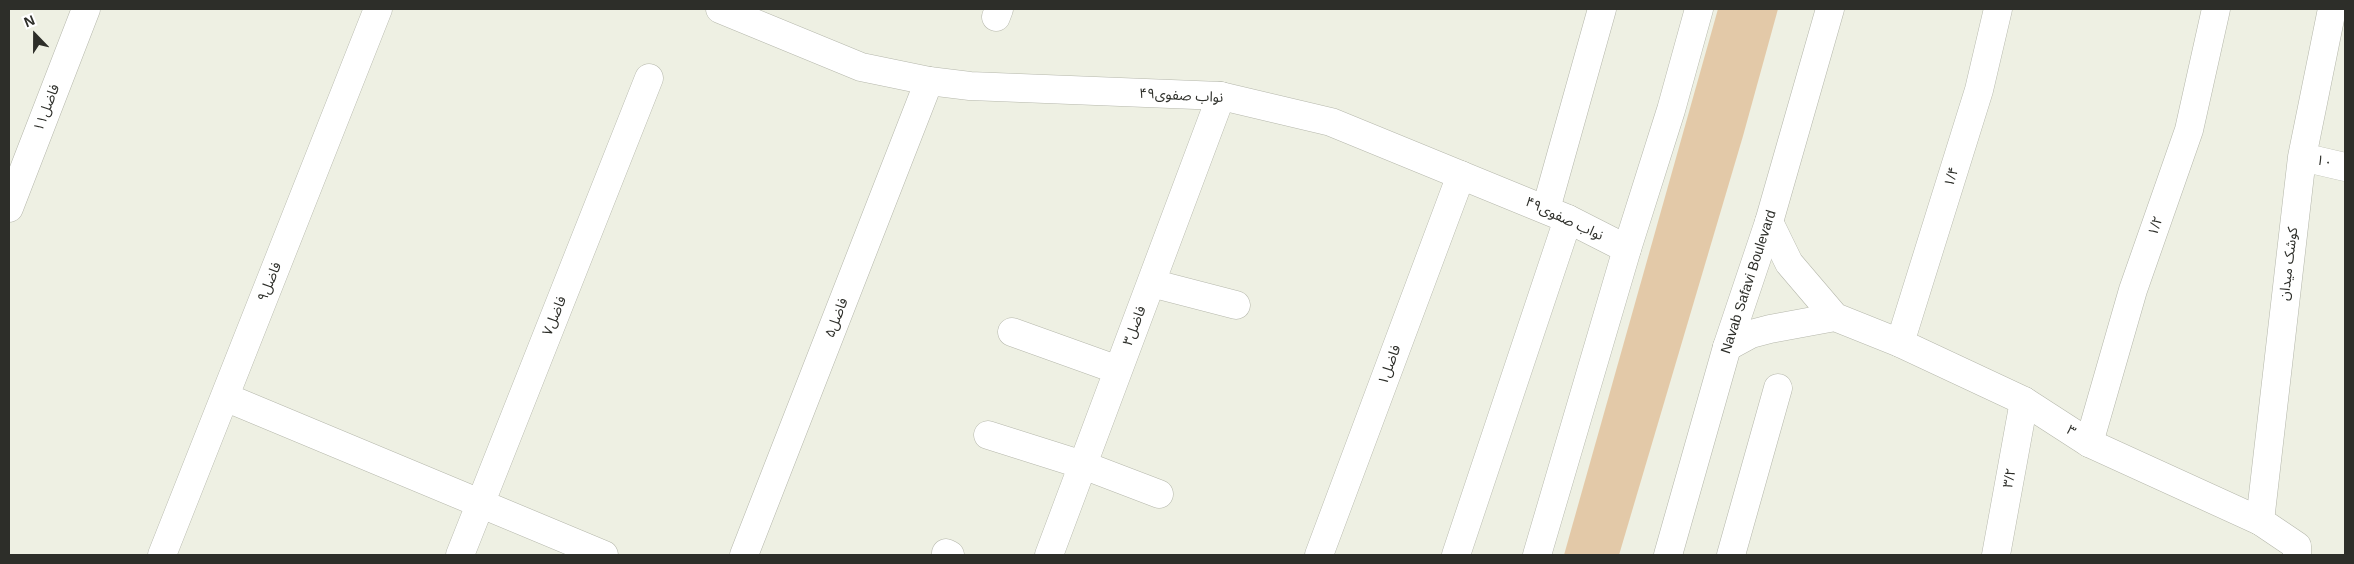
<!DOCTYPE html>
<meta charset="utf-8">
<style>
body{margin:0}
#map{position:relative;width:2354px;height:564px;overflow:hidden;background:#eef0e3;font-family:Arial,sans-serif}
canvas{display:block}
.frame{position:absolute;inset:0;border:10px solid #2d2e29;pointer-events:none}
.north{position:absolute;left:10px;top:10px;width:50px;height:50px;-webkit-text-stroke:4px #fff;paint-order:stroke;rotate:338deg;font-size:14px;font-weight:700;line-height:20px;text-align:center;color:#2d2e29}
.north::after{content:'';display:block;margin:auto;width:18px;height:22px;background:#2d2e29;clip-path:polygon(50% 0,100% 100%,50% 72%,0 100%)}
</style>
<div id="map">
<canvas width="2354" height="564"></canvas>
<div class="frame"></div>
<div class="north">N</div>
</div>
<script>
const ctx = document.querySelector('canvas').getContext('2d');
ctx.lineJoin = 'round';
function paint(path, color) {
  ctx.fillStyle = color;
  ctx.fill(path, 'evenodd');
}
function toPath(rows) {
  const path = new Path2D();
  for (const r of rows) {
    path.moveTo(r[0], r[1]);
    for (let i = 2; i < r.length; i += 2) path.lineTo(r[i], r[i + 1]);
  }
  return path;
}
function stroke(path, color, width, dash) {
  ctx.strokeStyle = color;
  ctx.lineWidth = width;
  ctx.lineCap = dash ? 'butt' : 'round';
  ctx.setLineDash(dash || []);
  ctx.stroke(path);
}
function write(font, color, halo, rows, align = 'center') {
  ctx.font = font + ' Arial,"Noto Sans Arabic",sans-serif';
  ctx.lineWidth = 4;
  ctx.setLineDash([]);
  ctx.textBaseline = 'middle';
  ctx.strokeStyle = halo;
  ctx.fillStyle = color;
  for (const [text, x, y, turn = 0] of rows) {
    ctx.save();
    ctx.translate(x, y);
    ctx.rotate((+turn || 0) * Math.PI / 180);
    ctx.textAlign = isNaN(turn) ? turn : align;
    if (halo) ctx.strokeText(text, 0, 0);
    ctx.fillText(text, 0, 0);
    ctx.restore();
  }
}
const green = toPath([
 [1718,9,1778,9,1743,136,1619,555,1564,555]
]);
const minor = toPath([
 [996,17,999,9],
 [2302,157,2345,167],
 [9,208,86,9],
 [1546,209,1602,9],
 [1151,283,1236,305],
 [1012,332,1118,370],
 [1900,343,1979,90,1998,9],
 [225,397,604,555],
 [988,435,1083,465,1159,494],
 [2089,443,2133,290,2189,130,2216,9],
 [2260,521,2302,157,2332,9],
 [946,553,950,555],
 [162,555,378,9],
 [460,555,649,78],
 [744,555,929,81],
 [1049,555,1221,96],
 [1319,555,1461,175],
 [1456,555,1568,219],
 [1731,555,1778,388],
 [1996,555,2024,401]
]);
const tertiary = toPath([
 [720,9,861,67,929,81,970,86,1221,96,1331,122,1568,219,1627,249],
 [1769,222,1789,263,1835,317,1900,343,2024,401,2089,443,2260,521,2297,546,2297,555],
 [1727,347,1751,334,1770,329,1835,317]
]);
const secondary = toPath([
 [1537,555,1627,249,1671,110,1699,9],
 [1668,555,1727,347,1769,222,1830,9]
]);
const streetNames = [
 ["۴۹نواب صفوی",1181,96,3],
 ["۱۱فاضل",47,108,-69],
 ["۱۰",2324,162,13],
 ["۱/۴",1952,177,-73],
 ["۴۹نواب صفوی",1564,219,25],
 ["۱/۲",2156,226,-71],
 ["کوشک میدان",2289,264,-83],
 ["۹فاضل",270,282,-68],
 ["Navab Safavi Boulevard",1749,282,-72],
 ["۷فاضل",555,316,-68],
 ["۵فاضل",837,318,-69],
 ["۳فاضل",1135,326,-69],
 ["۱فاضل",1390,365,-70],
 ["۳",2071,431,32],
 ["۳/۲",2010,478,-80]
];
paint(green, '#e3c9a8');
stroke(minor, '#b5b7ab', 29);
stroke(tertiary, '#b5b7ab', 29);
stroke(secondary, '#b5b7ab', 29);
stroke(minor, '#fff', 28);
stroke(tertiary, '#fff', 28);
stroke(secondary, '#fff', 28);
write('14px', '#2d2e29', '#fff', streetNames);
</script>
